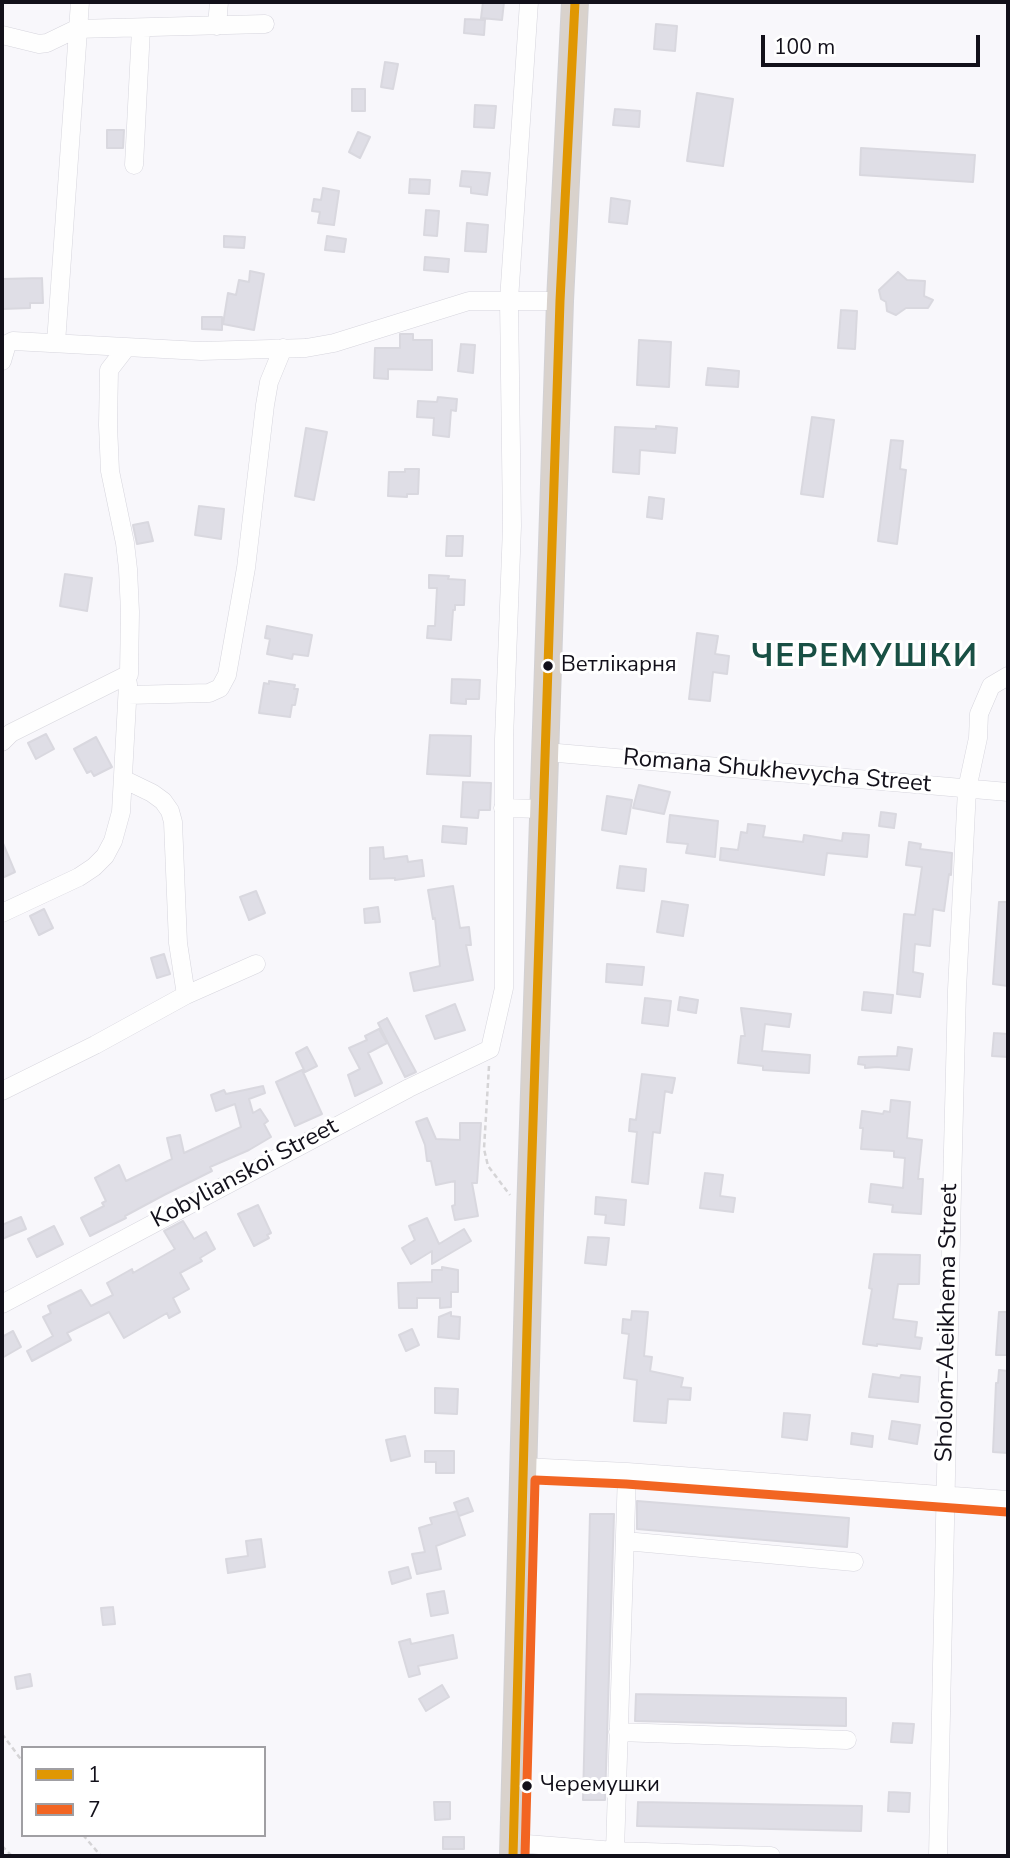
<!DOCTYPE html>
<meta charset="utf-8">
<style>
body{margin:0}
#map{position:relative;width:1010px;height:1858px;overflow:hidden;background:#f8f7fb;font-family:"Nunito Sans",sans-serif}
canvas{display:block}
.frame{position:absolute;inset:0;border:4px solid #12101a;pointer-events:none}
.legend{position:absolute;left:21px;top:1746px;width:245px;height:91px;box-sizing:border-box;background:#fff;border:2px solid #a09fa3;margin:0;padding:9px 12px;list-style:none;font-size:21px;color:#12101a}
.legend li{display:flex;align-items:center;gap:14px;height:35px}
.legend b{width:35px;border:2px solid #a09fa3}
.scale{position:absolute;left:761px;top:35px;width:219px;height:32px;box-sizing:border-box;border:4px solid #12101a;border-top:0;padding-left:9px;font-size:21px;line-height:24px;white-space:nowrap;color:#12101a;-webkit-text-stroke:5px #fff;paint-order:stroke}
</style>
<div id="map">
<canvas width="1010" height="1858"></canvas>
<div class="frame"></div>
<ul class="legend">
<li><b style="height:9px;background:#e09703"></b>1</li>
<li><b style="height:9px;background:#f26522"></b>7</li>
</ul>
<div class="scale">100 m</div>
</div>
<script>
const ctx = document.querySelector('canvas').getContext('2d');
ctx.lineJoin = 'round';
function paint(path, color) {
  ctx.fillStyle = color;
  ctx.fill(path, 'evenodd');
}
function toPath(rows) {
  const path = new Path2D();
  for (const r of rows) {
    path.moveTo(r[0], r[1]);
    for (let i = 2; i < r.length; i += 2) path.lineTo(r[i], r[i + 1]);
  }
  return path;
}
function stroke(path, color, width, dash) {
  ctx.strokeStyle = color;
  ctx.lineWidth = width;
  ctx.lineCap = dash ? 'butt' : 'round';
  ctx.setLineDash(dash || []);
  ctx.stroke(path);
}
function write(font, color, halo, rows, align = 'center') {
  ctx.font = font + ' "Nunito Sans",sans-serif';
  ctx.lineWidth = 6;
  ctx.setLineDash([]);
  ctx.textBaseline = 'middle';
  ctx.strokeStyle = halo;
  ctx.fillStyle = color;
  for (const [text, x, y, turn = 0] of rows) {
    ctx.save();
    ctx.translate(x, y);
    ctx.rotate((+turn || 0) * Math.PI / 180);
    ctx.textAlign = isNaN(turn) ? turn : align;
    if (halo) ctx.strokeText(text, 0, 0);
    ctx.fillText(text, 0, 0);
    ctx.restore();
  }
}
const building = toPath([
 [483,2,504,2,502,20,481,18,483,2],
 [465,19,485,20,484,35,464,33,465,19],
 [656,24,677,26,675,51,654,49,656,24],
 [385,62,398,64,393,89,381,87,385,62],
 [352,89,365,89,365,111,352,111,352,89],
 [697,93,733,99,723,166,687,161,697,93],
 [475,105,496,106,494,128,474,127,475,105],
 [615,109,640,111,639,127,613,125,615,109],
 [107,130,124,130,123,148,107,148,107,130],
 [358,132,370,137,360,158,349,152,358,132],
 [861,148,975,155,973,182,860,175,861,148],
 [462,171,490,173,487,195,471,193,471,187,460,186,462,171],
 [410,179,430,180,429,194,409,193,410,179],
 [323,188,339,191,334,225,318,223,320,212,312,211,314,199,321,200,323,188],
 [611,198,630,201,627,224,609,222,611,198],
 [426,210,439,211,437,236,424,235,426,210],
 [467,223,488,225,486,252,465,251,467,223],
 [224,236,245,237,244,248,224,247,224,236],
 [327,236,346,239,344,252,325,250,327,236],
 [425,257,449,259,448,272,424,270,425,257],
 [250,271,264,274,254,330,223,324,228,293,236,295,239,280,249,282,250,271],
 [898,272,907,280,925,281,924,296,933,300,928,308,906,308,896,315,887,311,886,302,881,299,879,290,898,272],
 [42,278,43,303,30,303,30,308,2,309,2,279,42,278],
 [841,310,857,311,855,349,838,348,841,310],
 [202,317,222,317,222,330,202,329,202,317],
 [400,334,413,334,413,340,432,340,432,370,388,369,388,379,374,378,375,348,400,348,400,334],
 [639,340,671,342,669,387,637,385,639,340],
 [461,344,475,345,473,373,458,371,461,344],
 [708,368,739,371,738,387,706,385,708,368],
 [438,397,457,399,456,411,451,410,449,437,433,435,434,418,417,417,418,401,437,402,438,397],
 [812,417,834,420,823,497,801,494,812,417],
 [656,426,677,428,675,453,640,450,639,474,613,472,615,427,656,429,656,426],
 [306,428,327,432,314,500,295,496,306,428],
 [891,440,903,441,900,469,906,470,897,544,878,541,891,440],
 [405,469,419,469,418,494,407,494,407,497,388,496,389,472,405,472,405,469],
 [649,497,664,499,662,519,647,517,649,497],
 [199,506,224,509,221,539,195,535,199,506],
 [148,522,153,541,137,544,133,525,148,522],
 [447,536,463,536,462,556,446,556,447,536],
 [65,574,92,578,87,611,60,606,65,574],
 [429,575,449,576,448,579,465,580,464,605,455,605,455,610,453,610,451,640,427,638,428,626,435,626,437,588,429,588,429,575],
 [267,626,312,635,308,656,293,654,292,659,267,654,270,639,265,638,267,626],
 [697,633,718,636,715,654,729,656,727,674,713,672,710,701,689,699,697,633],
 [452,679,480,680,479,699,466,699,466,704,451,703,452,679],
 [269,681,295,685,294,689,298,689,295,705,292,705,290,717,259,713,264,683,269,684,269,681],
 [46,734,54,749,36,759,28,743,46,734],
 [430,735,471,736,470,776,427,774,430,735],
 [96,737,112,767,94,776,91,771,87,773,74,749,96,737],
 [463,782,491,783,490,810,479,810,478,818,461,817,463,782],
 [639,785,670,792,664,814,633,808,639,785],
 [607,796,632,800,626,834,602,830,607,796],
 [881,812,896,814,894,828,879,826,881,812],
 [670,815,718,821,715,857,686,853,688,844,667,842,670,815],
 [748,824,765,826,763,837,803,842,804,835,842,841,843,833,869,835,867,857,827,853,824,875,720,860,721,848,738,850,741,832,747,833,748,824],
 [443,826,467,828,466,844,442,842,443,826],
 [2,841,15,872,2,878,2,841],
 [909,842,921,844,920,849,952,853,951,875,949,874,944,911,933,909,930,946,915,944,913,972,923,974,920,997,897,994,904,914,915,915,922,867,906,865,909,842],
 [383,847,384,859,407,856,408,862,422,860,424,876,395,880,395,878,370,879,370,848,383,847],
 [620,866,646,869,644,891,617,888,620,866],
 [453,886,460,928,469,927,471,945,466,945,473,980,414,991,410,973,440,966,435,918,433,919,428,890,453,886],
 [256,891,265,913,249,920,240,897,256,891],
 [662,901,688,905,683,936,657,932,662,901],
 [999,902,1008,902,1008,986,993,984,999,902],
 [378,907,380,922,365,923,364,909,378,907],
 [44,909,53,928,39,935,30,916,44,909],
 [164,954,170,974,157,978,151,958,164,954],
 [607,964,644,967,642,985,606,982,607,964],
 [864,992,893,995,891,1013,862,1010,864,992],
 [680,997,698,1000,696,1013,678,1010,680,997],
 [645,998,671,1001,668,1026,642,1023,645,998],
 [455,1004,465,1030,435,1039,426,1016,455,1004],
 [741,1008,791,1014,789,1027,765,1024,762,1051,810,1055,809,1073,763,1070,763,1066,738,1063,741,1036,745,1036,741,1008],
 [387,1018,416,1072,405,1077,378,1023,387,1018],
 [379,1029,387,1043,368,1053,382,1083,355,1096,348,1075,360,1069,349,1048,367,1040,365,1036,379,1029],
 [994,1033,1008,1034,1008,1057,992,1056,994,1033],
 [307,1047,317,1066,305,1072,296,1053,307,1047],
 [898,1047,912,1049,909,1070,877,1067,865,1068,865,1065,858,1064,859,1057,897,1056,898,1047],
 [302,1070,322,1114,295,1126,276,1082,302,1070],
 [642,1074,675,1078,672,1093,665,1091,660,1133,653,1132,648,1184,632,1182,637,1132,629,1131,630,1119,636,1120,642,1074],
 [263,1086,265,1093,249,1099,253,1113,260,1109,268,1121,264,1124,271,1137,249,1150,210,1167,212,1171,164,1195,125,1216,126,1218,90,1236,81,1218,104,1206,102,1203,106,1201,95,1178,119,1165,126,1181,172,1159,167,1138,180,1135,184,1153,241,1127,235,1104,216,1111,211,1095,224,1090,226,1094,263,1086],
 [891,1100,910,1102,907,1138,922,1140,918,1179,923,1179,921,1214,892,1212,893,1205,869,1202,871,1184,903,1188,905,1158,894,1157,894,1151,861,1149,863,1128,860,1128,862,1111,883,1114,884,1111,890,1112,891,1100],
 [427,1118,436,1139,460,1140,460,1123,481,1123,477,1183,472,1183,478,1216,455,1220,452,1206,455,1205,455,1181,436,1185,431,1161,427,1161,425,1145,416,1122,427,1118],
 [705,1173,723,1175,720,1196,735,1198,733,1212,700,1208,705,1173],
 [596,1197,626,1200,624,1225,605,1223,606,1215,595,1214,596,1197],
 [258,1205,271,1233,267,1235,269,1238,254,1246,238,1214,258,1205],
 [21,1217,26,1229,2,1239,2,1225,21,1217],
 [427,1218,439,1244,464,1229,471,1241,432,1264,432,1251,411,1264,402,1248,415,1240,409,1226,427,1218],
 [183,1221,194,1239,206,1232,215,1249,200,1258,202,1261,180,1273,189,1289,173,1298,180,1312,169,1318,167,1313,124,1338,109,1312,67,1333,71,1340,32,1361,27,1351,53,1336,43,1317,51,1313,48,1306,81,1290,91,1306,113,1295,107,1283,132,1269,133,1273,175,1249,164,1231,183,1221],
 [54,1226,63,1244,37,1257,28,1239,54,1226],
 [588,1237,609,1238,606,1265,585,1263,588,1237],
 [874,1254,920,1255,919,1284,898,1284,893,1319,917,1322,915,1337,922,1338,920,1349,877,1344,877,1346,863,1344,872,1289,869,1288,874,1254],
 [442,1267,458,1270,458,1292,451,1292,451,1307,440,1308,440,1298,417,1298,417,1308,399,1308,398,1283,432,1282,432,1270,442,1270,442,1267],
 [632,1311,648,1312,644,1356,652,1357,650,1371,683,1378,681,1387,691,1388,690,1400,668,1399,666,1423,634,1421,637,1380,624,1378,629,1334,622,1333,623,1319,631,1320,632,1311],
 [451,1312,451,1316,460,1317,459,1339,438,1337,439,1317,451,1312],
 [999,1312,1008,1312,1008,1355,996,1355,999,1312],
 [412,1329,419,1345,406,1351,399,1335,412,1329],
 [13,1331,21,1347,2,1358,2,1337,13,1331],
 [999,1370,1008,1371,1008,1453,993,1452,996,1383,998,1383,999,1370],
 [873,1374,900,1378,901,1375,920,1377,918,1402,869,1397,873,1374],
 [435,1388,458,1389,457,1414,435,1413,435,1388],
 [784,1413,810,1415,807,1440,782,1437,784,1413],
 [892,1421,920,1425,917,1444,889,1439,892,1421],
 [852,1433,873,1436,872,1447,851,1444,852,1433],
 [405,1436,410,1456,391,1461,386,1440,405,1436],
 [425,1451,454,1451,454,1473,436,1473,436,1462,425,1462,425,1451],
 [468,1498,473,1511,459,1516,454,1503,468,1498],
 [637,1501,849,1518,847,1547,637,1529,637,1501],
 [457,1511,465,1535,436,1546,441,1569,417,1574,412,1554,425,1552,419,1528,432,1524,430,1518,457,1511],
 [590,1514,614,1514,605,1800,583,1800,590,1514],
 [261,1539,265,1567,228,1573,226,1559,248,1556,246,1541,261,1539],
 [408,1567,411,1578,392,1584,389,1572,408,1567],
 [444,1591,448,1613,431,1616,427,1594,444,1591],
 [113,1607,115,1624,103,1625,101,1608,113,1607],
 [453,1635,457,1658,418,1666,420,1674,409,1677,399,1642,410,1639,411,1644,453,1635],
 [30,1674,32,1686,17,1689,15,1677,30,1674],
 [442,1685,449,1697,426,1711,419,1699,442,1685],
 [636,1694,846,1698,846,1726,635,1721,636,1694],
 [893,1723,914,1724,912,1743,891,1742,893,1723],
 [889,1792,910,1793,909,1812,888,1811,889,1792],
 [434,1802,450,1802,450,1819,435,1820,434,1802],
 [638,1802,862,1806,861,1831,637,1826,638,1802],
 [443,1837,464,1837,464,1849,443,1849,443,1837]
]);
const path = toPath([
 [489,1066,484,1149,488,1166,510,1195],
 [2,1734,23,1762],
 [83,1835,101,1856],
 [2,1846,12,1856]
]);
const minor = toPath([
 [217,26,219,2],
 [2,35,39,44,47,43,76,29,265,24],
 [134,165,141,29],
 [56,343,80,2],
 [2,361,7,344,13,341,201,351,306,348,334,343,469,301,560,301],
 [128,695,209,693,220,688,227,675,246,568,265,405,269,382,283,348],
 [2,742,11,733,129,674,130,612,128,569,125,543,110,471,108,425,109,370,126,348],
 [546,752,1008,792],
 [123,779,152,793,163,801,170,811,173,822,178,943,186,995,256,964],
 [503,808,543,809],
 [2,913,79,877,94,867,105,856,113,841,121,812,128,684],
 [2,1091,95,1045,186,995],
 [2,1304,409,1088,490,1049,504,988,504,739,512,526,509,300,529,2],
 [523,1467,627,1472,1008,1500],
 [625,1541,854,1562],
 [618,1732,847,1740],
 [514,1843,615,1851,771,1856],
 [615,1851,627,1472],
 [938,1856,952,1189,957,990,967,789,978,738,979,714,991,686,1008,676]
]);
const highway = toPath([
 [513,1856,530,1214,560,301,575,2]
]);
const bus1 = toPath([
 [513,1856,530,1214,560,301,575,2]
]);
const bus2 = toPath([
 [525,1856,535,1480,626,1484,1007,1512]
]);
const markers = [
 [548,666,6,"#12101a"],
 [527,1786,6,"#12101a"]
];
const busNames = [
 ["Ветлікарня",561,666],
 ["Черемушки",540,1786]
];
const streetNames = [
 ["Romana Shukhevycha Street",777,772,5],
 ["Kobylianskoi Street",245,1174,-28],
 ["Sholom-Aleikhema Street",948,1323,-89]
];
const districtNames = [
 ["ЧЕРЕМУШКИ",865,658]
];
paint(building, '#dfdee6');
stroke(building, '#d9d8df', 2);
stroke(minor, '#d6d5dd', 19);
stroke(highway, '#d2d1d4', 28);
stroke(path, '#d5d4d6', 2.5, [5, 3.5]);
stroke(minor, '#fefefe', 18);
stroke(highway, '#d9d2cc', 26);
stroke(bus1, '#e09703', 9);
stroke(bus2, '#f26522', 9);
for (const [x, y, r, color] of markers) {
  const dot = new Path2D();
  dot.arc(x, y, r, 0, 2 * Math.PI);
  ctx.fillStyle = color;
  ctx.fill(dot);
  stroke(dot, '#fff', 2.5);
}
write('22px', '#12101a', '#fff', busNames, 'left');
write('24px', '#12101a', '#fff', streetNames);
ctx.letterSpacing = '2px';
write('bold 32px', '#195044', '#fff', districtNames);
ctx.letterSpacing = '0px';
</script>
